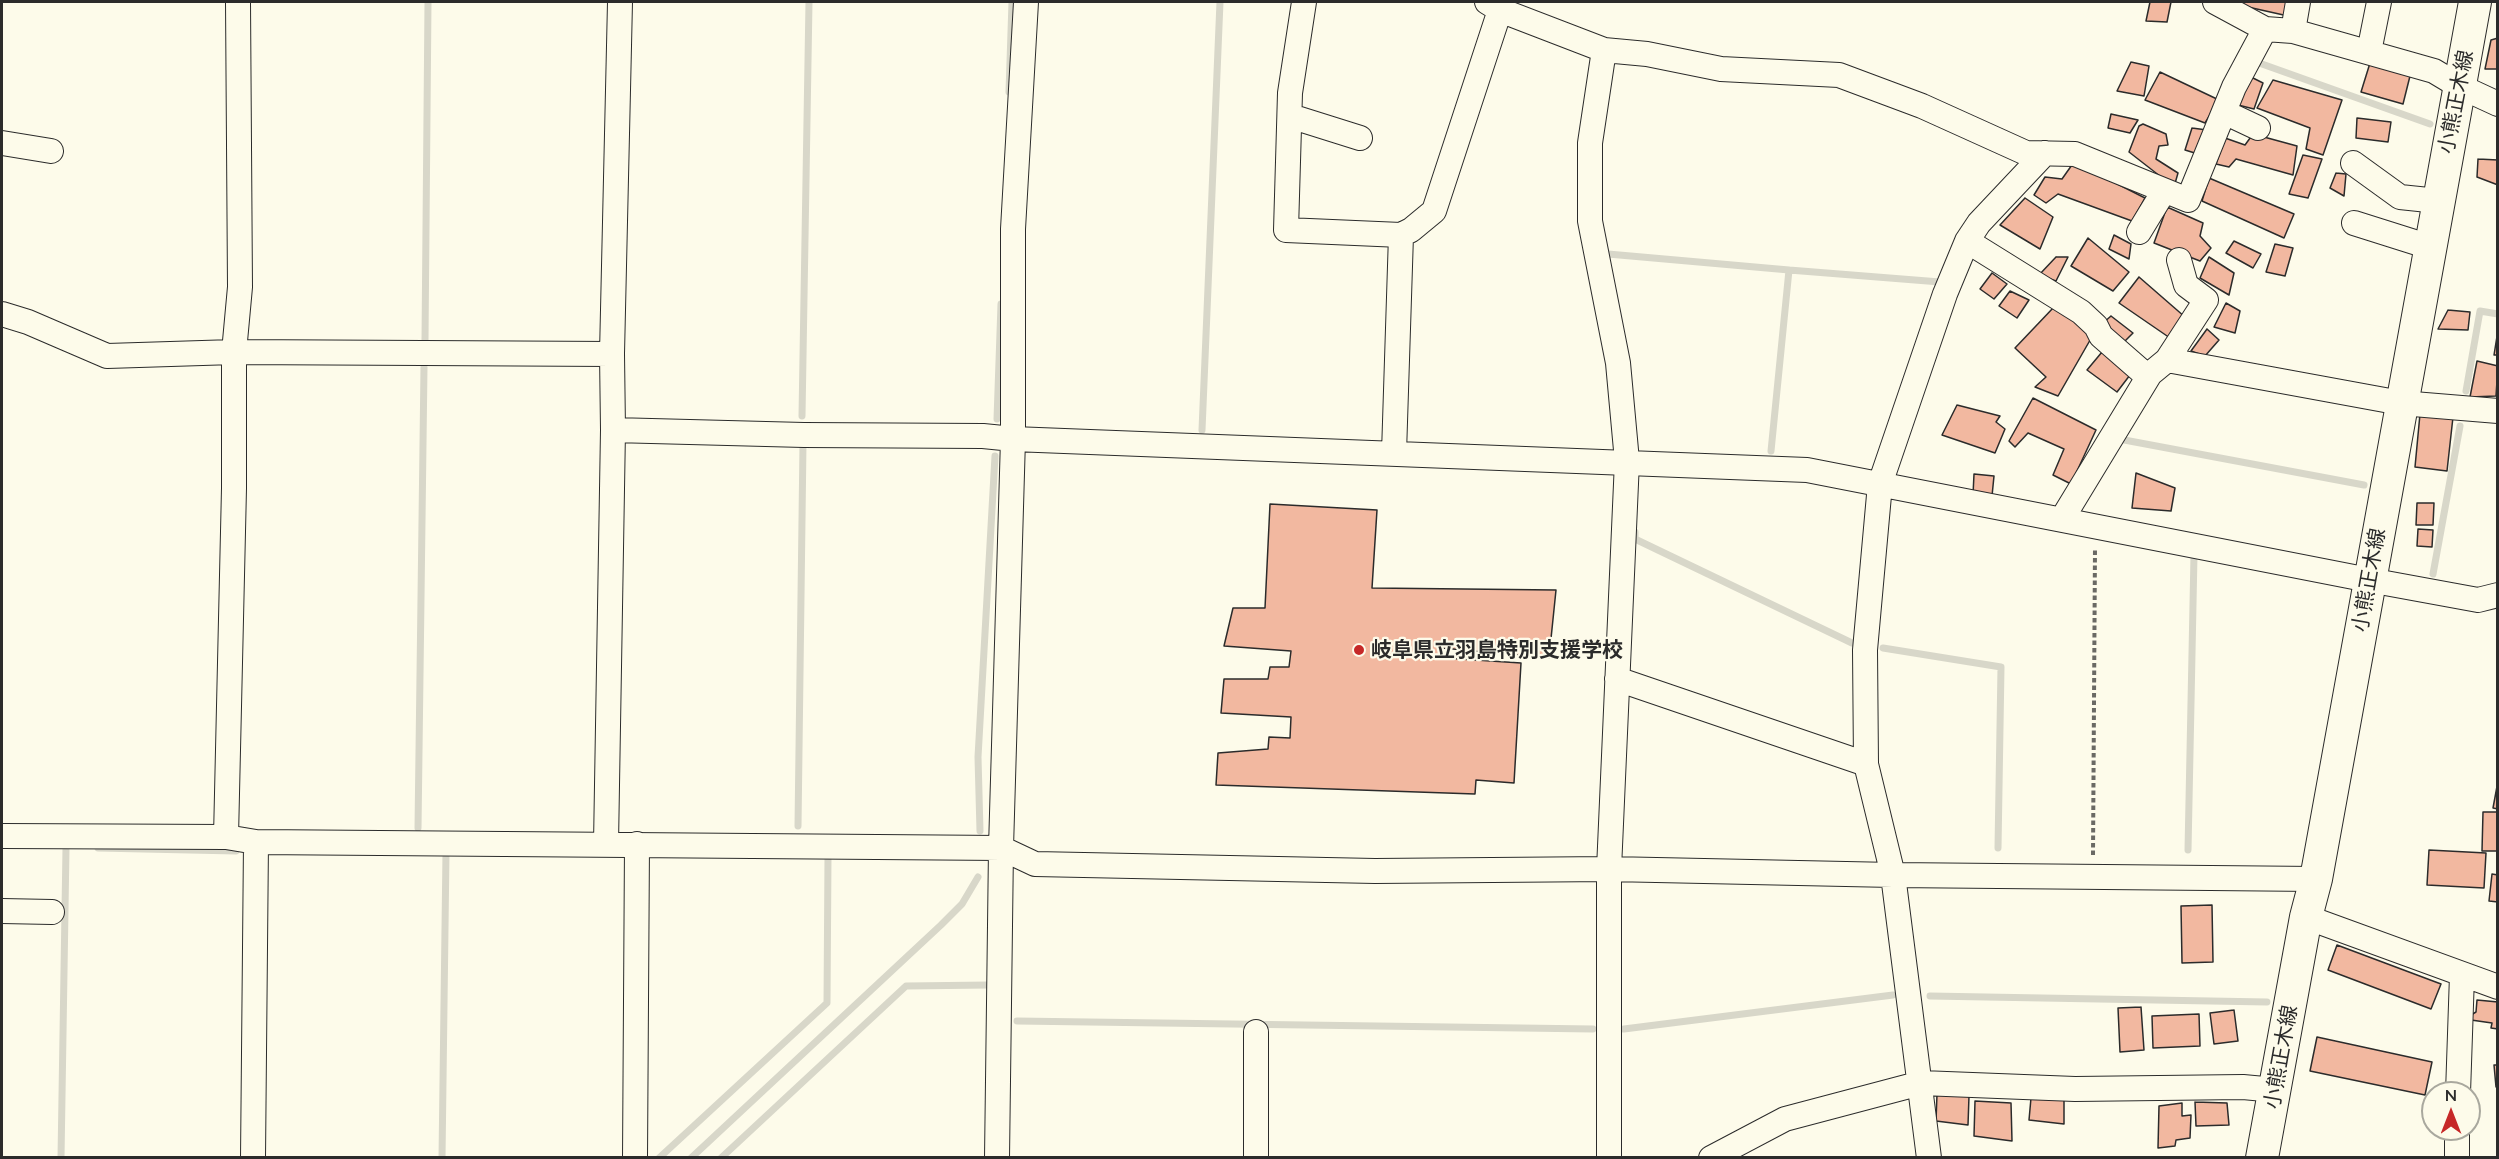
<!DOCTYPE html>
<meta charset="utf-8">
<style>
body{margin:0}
#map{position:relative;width:2499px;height:1159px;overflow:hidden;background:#fdfbea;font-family:Lato,sans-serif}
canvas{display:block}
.frame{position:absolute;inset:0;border:3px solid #2b2b2b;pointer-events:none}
.north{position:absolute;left:2421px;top:1081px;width:60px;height:60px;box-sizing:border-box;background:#fdfbea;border:2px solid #a9a89e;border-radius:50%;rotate:0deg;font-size:16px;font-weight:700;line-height:24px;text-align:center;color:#2b2b2b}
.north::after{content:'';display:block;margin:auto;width:21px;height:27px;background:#c62828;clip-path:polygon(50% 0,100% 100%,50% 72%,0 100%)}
</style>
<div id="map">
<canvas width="2499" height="1159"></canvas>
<div class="frame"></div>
<div class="north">N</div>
</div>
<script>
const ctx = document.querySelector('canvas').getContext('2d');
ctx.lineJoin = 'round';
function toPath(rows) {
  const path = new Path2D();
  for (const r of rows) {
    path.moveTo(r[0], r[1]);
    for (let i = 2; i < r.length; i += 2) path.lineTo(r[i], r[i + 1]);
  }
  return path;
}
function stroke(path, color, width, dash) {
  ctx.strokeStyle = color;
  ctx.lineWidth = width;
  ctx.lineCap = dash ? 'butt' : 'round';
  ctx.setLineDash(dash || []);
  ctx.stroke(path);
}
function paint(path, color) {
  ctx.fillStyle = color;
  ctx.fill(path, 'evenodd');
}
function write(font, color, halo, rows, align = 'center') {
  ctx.font = font + ' Lato,"Noto Sans JP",sans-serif';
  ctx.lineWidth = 4.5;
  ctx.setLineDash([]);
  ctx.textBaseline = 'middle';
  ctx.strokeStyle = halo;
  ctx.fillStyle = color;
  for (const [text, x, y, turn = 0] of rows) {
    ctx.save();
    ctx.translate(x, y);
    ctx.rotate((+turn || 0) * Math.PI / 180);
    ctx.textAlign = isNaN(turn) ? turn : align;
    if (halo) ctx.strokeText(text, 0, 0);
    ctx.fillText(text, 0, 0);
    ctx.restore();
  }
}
const stream = toPath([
 [2262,64,2430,124],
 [1009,92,1012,2],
 [1608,254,1789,270,1771,451],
 [1789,270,1940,282,1942,278],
 [425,340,428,2],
 [2466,391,2480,311,2498,314],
 [802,416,809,2],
 [997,419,1001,304],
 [1202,430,1220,2],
 [2117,442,2119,439,2364,485],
 [1635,532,1635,539,1852,643],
 [2433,574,2460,426],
 [1883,648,2001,667,1998,848],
 [798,826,803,443],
 [418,828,424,367],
 [980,831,978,757,995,456],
 [98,848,236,851],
 [2188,850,2194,555],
 [1930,996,2267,1002],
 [1017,1021,1593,1029],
 [1624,1029,1893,995],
 [61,1158,66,848],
 [442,1158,446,852],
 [659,1158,827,1003,828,857],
 [691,1158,941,925,962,904,978,877],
 [721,1158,906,986,989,985]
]);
const building = toPath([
 [2150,2,2171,2,2167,22,2146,21,2150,2],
 [2230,2,2290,2,2288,16,2230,3,2230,2],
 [2498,38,2498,69,2485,69,2491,40,2498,38],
 [2131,62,2149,66,2144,96,2117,91,2131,62],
 [2370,63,2411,72,2403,104,2361,92,2370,63],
 [2160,72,2219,100,2205,123,2145,100,2160,72],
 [2249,76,2263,83,2254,109,2238,105,2249,76],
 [2273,80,2342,100,2323,155,2306,149,2310,128,2257,108,2273,80],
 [2111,114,2138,120,2130,133,2108,128,2111,114],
 [2357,118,2391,122,2388,142,2356,138,2357,118],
 [2143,124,2166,134,2168,145,2159,146,2156,159,2178,173,2174,187,2129,152,2139,126,2143,124],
 [2192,128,2207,130,2198,154,2185,150,2192,128],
 [2253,134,2297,146,2293,175,2236,159,2229,167,2216,164,2225,138,2245,145,2253,134],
 [2303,155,2322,159,2308,198,2289,194,2303,155],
 [2478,159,2498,160,2498,185,2477,177,2478,159],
 [2074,162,2145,198,2132,221,2058,194,2046,203,2034,195,2045,177,2062,179,2074,162],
 [2336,173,2346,174,2344,196,2330,188,2336,173],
 [2209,178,2294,214,2284,238,2202,201,2209,178],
 [2025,198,2053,217,2040,249,2000,225,2025,198],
 [2167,207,2203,223,2200,236,2211,248,2200,261,2154,243,2167,207],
 [2114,235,2131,244,2129,259,2109,249,2114,235],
 [2088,238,2129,272,2113,291,2071,266,2088,238],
 [2234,241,2261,254,2253,268,2226,253,2234,241],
 [2275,244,2293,248,2285,276,2266,272,2275,244],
 [2056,257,2068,257,2056,281,2039,275,2056,257],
 [2209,257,2234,273,2229,295,2200,278,2209,257],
 [1992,273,2007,284,1994,299,1980,289,1992,273],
 [2139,277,2185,317,2170,338,2119,303,2139,277],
 [2010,291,2029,300,2017,318,1999,306,2010,291],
 [2226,303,2240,311,2235,333,2214,327,2226,303],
 [2054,307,2093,335,2058,396,2035,387,2046,377,2015,348,2054,307],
 [2448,310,2470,312,2468,330,2438,329,2448,310],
 [2111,316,2133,333,2122,344,2103,323,2111,316],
 [2207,329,2219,340,2205,356,2191,351,2207,329],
 [2498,330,2498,355,2494,355,2498,330],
 [2102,352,2130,375,2117,392,2087,370,2102,352],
 [2477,361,2498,366,2496,396,2470,397,2477,361],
 [2033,398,2096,430,2071,484,2053,475,2064,449,2028,433,2015,447,2009,441,2033,398],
 [1957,405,2000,416,1996,422,2005,429,1995,453,1942,435,1957,405],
 [2420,414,2453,417,2447,471,2415,467,2420,414],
 [2136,473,2175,488,2171,511,2132,508,2136,473],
 [1974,474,1994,476,1992,496,1973,495,1974,474],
 [2417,503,2434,503,2433,525,2416,525,2417,503],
 [1270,504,1377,510,1372,588,1556,590,1549,658,1442,648,1445,658,1521,663,1514,783,1476,780,1475,794,1216,785,1218,753,1268,749,1269,737,1290,738,1291,717,1221,713,1224,679,1268,679,1270,667,1289,667,1291,651,1224,646,1233,608,1265,608,1270,504],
 [2418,529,2433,530,2432,547,2417,546,2418,529],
 [2498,781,2498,809,2493,808,2498,781],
 [2483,812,2498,812,2498,851,2482,851,2483,812],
 [2429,850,2486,853,2484,888,2427,885,2429,850],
 [2492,874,2498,875,2498,902,2489,901,2492,874],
 [2212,905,2213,962,2182,963,2181,906,2212,905],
 [2337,945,2441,984,2431,1009,2328,970,2337,945],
 [2477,1000,2498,1002,2498,1029,2491,1028,2492,1023,2471,1020,2471,1015,2476,1012,2477,1000],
 [2141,1007,2144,1050,2120,1052,2118,1008,2141,1007],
 [2234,1010,2238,1041,2214,1044,2210,1013,2234,1010],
 [2199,1014,2200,1046,2153,1048,2152,1016,2199,1014],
 [2317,1037,2432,1062,2425,1095,2310,1071,2317,1037],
 [2494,1065,2498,1065,2498,1087,2496,1087,2494,1065],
 [1937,1094,1969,1096,1968,1125,1936,1121,1937,1094],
 [2031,1098,2064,1098,2064,1124,2029,1120,2031,1098],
 [1975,1101,2011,1103,2012,1141,1974,1136,1975,1101],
 [2195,1102,2227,1103,2229,1125,2196,1126,2195,1102],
 [2182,1103,2182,1116,2191,1115,2190,1138,2176,1140,2175,1146,2158,1148,2159,1106,2182,1103]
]);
const path = toPath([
 [2093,855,2095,548]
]);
const minor = toPath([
 [1304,2,1290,93,1286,230,1401,235],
 [1487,2,1500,10,1604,50,1647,54,1721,69,1839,75,1922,106,2026,153,2075,154,2188,200,2234,87,2265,29,2293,31,2434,71,2459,86,2498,104],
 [2215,2,2265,29],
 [2293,31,2298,2],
 [1604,50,1590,143,1590,221,1618,363,1627,461,1609,869,1609,1158],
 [2369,52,2379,2],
 [2224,112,2258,128],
 [1290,116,1360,138],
 [2,143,51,151],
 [2353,163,2400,197,2438,201],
 [2354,223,2430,247],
 [2139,232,2164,191],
 [1967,241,2081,312,2096,326,2101,336,2148,377],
 [2,314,28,322,107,356,234,352,612,354],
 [2167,360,2206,300,2186,285,2179,260],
 [613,430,804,435,983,436,1013,439,1807,470,2369,580,2478,600,2498,595],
 [1394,453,1401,235,1411,230,1434,211,1500,10],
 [2062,519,2150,374,2167,360,2401,403,2498,411],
 [1617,679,1866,764],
 [2,836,226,837,256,842,1001,848,1035,864,1375,871,1609,869,1893,875,2316,879],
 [226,837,234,488,234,352,240,287,238,2],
 [606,844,613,430,612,354,620,2],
 [2,911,52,912],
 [2306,917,2498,987],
 [1256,1032,1256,1158],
 [2458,1093,2462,975],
 [253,1158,256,842],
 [635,1158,637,844],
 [997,1158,1001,848,1013,439,1013,229,1026,2],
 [1711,1158,1785,1119,1921,1083,2075,1089,2243,1087,2275,1090],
 [1929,1158,1893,875,1866,764,1865,650,1880,484,1945,294,1967,241,1979,223,2045,153],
 [2457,1158,2457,1129]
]);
const major = toPath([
 [2262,1158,2306,917,2316,879,2475,2]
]);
const markers = [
 [1359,650,6,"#c62828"]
];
const streetNames = [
 ["小熊正木線",2456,102,-79],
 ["小熊正木線",2369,580,-80],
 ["小熊正木線",2281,1057,-80]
];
const poiNames = [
 ["岐阜県立羽島特別支援学校",1371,650]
];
stroke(stream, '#d8d7c9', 7);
paint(building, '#f2b8a0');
stroke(building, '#2b2b2b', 1.5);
stroke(minor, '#2b2b2b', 26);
stroke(major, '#2b2b2b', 34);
stroke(path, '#6a6964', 4, [4.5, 3]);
stroke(minor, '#fdfbea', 24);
stroke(major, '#fdfbea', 32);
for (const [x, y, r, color] of markers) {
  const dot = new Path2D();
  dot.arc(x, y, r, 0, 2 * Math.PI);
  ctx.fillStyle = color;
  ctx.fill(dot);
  stroke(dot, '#fdfbea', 2);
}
write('21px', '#2b2b2b', '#fdfbea', streetNames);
write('bold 21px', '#2b2b2b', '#fdfbea', poiNames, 'left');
</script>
